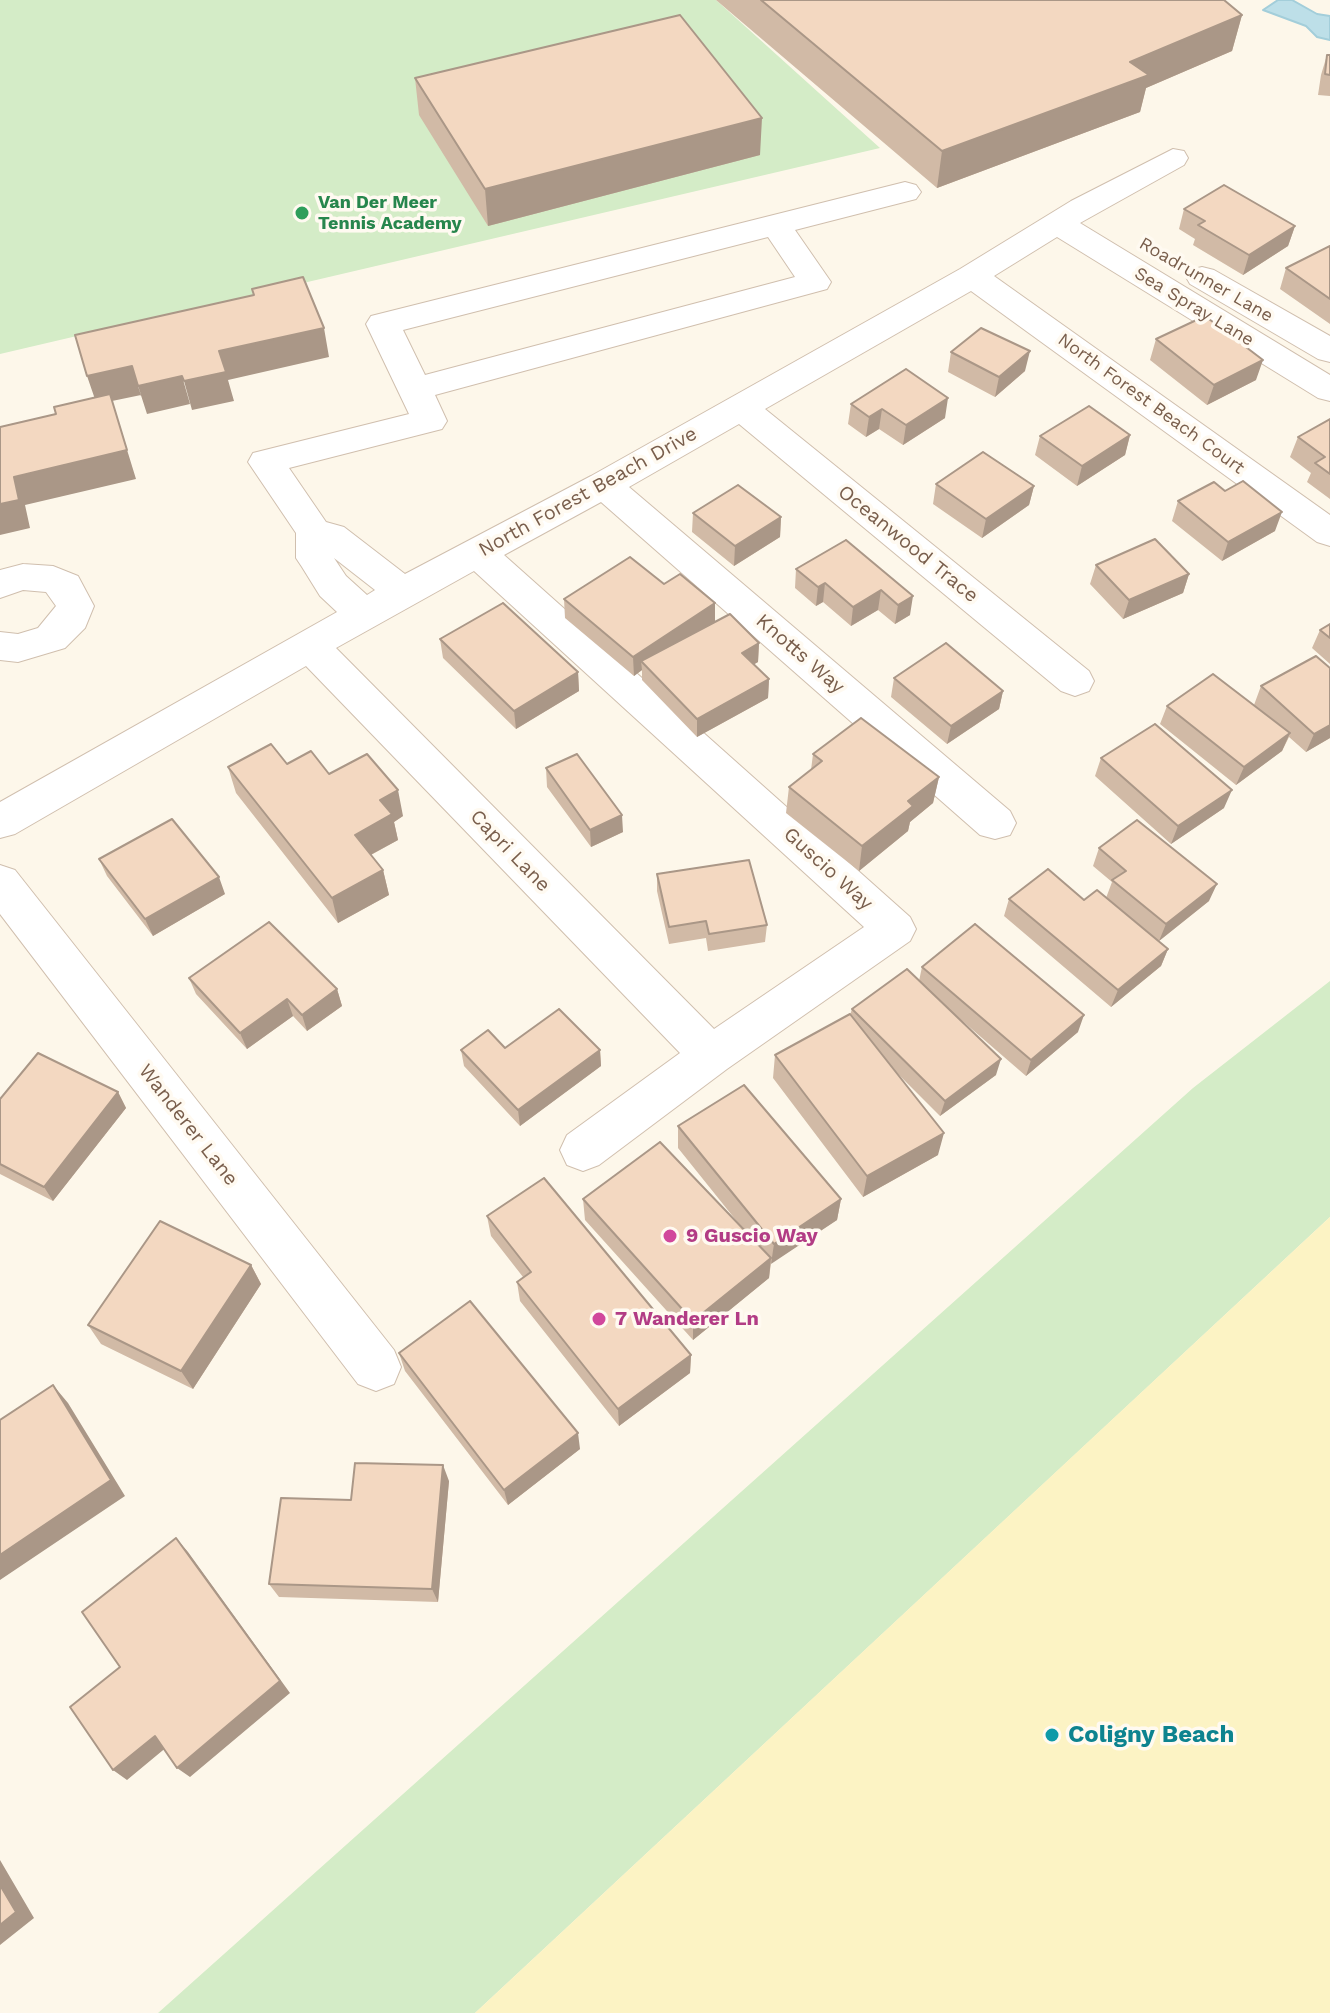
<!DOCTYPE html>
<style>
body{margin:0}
canvas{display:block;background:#fdf7ea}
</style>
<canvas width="1330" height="2013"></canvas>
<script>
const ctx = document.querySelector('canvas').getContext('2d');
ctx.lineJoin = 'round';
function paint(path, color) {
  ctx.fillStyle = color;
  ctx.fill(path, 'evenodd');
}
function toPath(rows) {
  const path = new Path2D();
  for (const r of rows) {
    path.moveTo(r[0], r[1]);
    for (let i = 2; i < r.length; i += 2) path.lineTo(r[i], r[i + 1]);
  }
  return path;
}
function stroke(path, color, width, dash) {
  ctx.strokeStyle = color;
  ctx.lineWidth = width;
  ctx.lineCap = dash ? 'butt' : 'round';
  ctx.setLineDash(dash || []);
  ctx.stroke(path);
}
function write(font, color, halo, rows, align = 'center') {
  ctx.font = font + ' "Work Sans",sans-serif';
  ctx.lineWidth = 7;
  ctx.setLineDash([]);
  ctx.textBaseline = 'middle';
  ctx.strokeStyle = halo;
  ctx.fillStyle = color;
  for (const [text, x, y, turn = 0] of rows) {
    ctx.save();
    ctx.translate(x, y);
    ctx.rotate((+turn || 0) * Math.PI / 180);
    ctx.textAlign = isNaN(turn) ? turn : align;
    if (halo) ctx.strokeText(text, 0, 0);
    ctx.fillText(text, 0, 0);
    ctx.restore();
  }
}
const green = toPath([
 [0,0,716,0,880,148,0,354],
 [1330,981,1330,1217,475,2013,158,2013,1193,1088]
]);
const sand = toPath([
 [1330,1217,1330,2013,475,2013,1073,1456]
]);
const water = toPath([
 [1278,0,1292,0,1317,14,1330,16,1330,40,1317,37,1306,26,1263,10,1278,0]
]);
const minor = toPath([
 [1173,149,1184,151,1188,158,1184,165,1080,223,1330,375,1330,401,1318,398,1057,237,994,276,1330,515,1330,546,1317,542,971,291,765,409,1089,671,1094,681,1089,691,1075,696,1061,691,739,424,629,487,1010,811,1016,823,1010,835,995,839,980,835,601,502,504,555,910,917,916,929,910,941,727,1069,599,1165,583,1171,567,1165,560,1150,567,1135,680,1053,306,666,15,834,0,838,0,802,337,612,320,596,302,567,296,558,296,533,248,462,253,453,409,414,366,324,371,316,905,182,916,185,921,192,916,199,795,230,831,282,827,289,435,395,447,421,442,429,289,468,326,522,344,527,405,574,591,476,960,269,1071,201,1173,149],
 [768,237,795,277,425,375,403,330,768,237],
 [334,558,375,590,367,595,346,576,334,558],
 [474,571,864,927,714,1029,336,648,474,571],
 [1202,267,1214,270,1330,336,1330,362,1318,359,1190,284,1186,277,1190,270,1202,267],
 [23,564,53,566,78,576,94,606,85,628,65,648,18,662,0,660,0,632,18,634,38,628,56,606,46,592,23,590,0,598,0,570,23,564],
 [0,865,15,870,394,1350,401,1367,394,1384,376,1391,358,1384,0,914,0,865]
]);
const wall = toPath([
 [716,0,1224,0,1242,15,1232,51,1146,88,1140,112,937,188],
 [1327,55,1330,55,1330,96,1318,95,1321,75],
 [415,78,760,155,488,226,419,115],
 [1184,209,1295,226,1288,246,1243,275,1193,245,1195,239,1179,229],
 [1330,246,1330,324,1280,289,1286,268],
 [1156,339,1256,380,1207,405,1150,360],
 [951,352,1025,371,995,397,948,372],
 [851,404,945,418,903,445,879,429,866,437,848,424],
 [1330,419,1330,499,1307,482,1311,473,1290,457,1298,437],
 [1130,435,1125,455,1077,486,1035,455,1040,436],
 [936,484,1034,486,1029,505,982,538,933,504],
 [1178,501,1275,531,1222,561,1172,521],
 [693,513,781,517,780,537,734,566,692,532],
 [846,540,910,615,895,624,878,610,851,626,823,602,816,606,795,588,796,569],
 [1096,565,1189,574,1183,593,1123,619,1090,584],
 [664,584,715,622,759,643,758,662,754,664,769,679,768,698,697,737,642,680,642,670,634,676,565,618,564,599],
 [1330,624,1330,664,1312,648,1320,630],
 [440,639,578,672,579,691,516,729,443,658],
 [1330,668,1330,738,1306,752,1289,737,1282,751,1236,785,1160,724,1167,706,1254,705,1261,686],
 [894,678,1003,691,999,709,947,744,891,697],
 [813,754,939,777,933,803,910,822,908,831,859,871,786,813,789,787,811,770],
 [1101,758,1224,808,1171,844,1095,776],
 [287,764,329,774,403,816,394,822,398,840,371,855,383,870,389,895,338,923,236,793,228,767],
 [546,768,623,832,591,847,547,787],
 [1099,848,1209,901,1159,941,1168,949,1161,966,1111,1007,1004,916,1009,899,1084,900,1106,898,1112,882,1093,866],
 [99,859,225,894,153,936,107,876],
 [657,874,767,925,765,942,708,951,706,938,669,944,657,891],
 [922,967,1078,1032,1026,1076,952,1012,996,1075,940,1116,894,1070,938,1155,863,1197,773,1078,775,1055,850,1015,852,1009,919,981],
 [189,978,337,989,342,1006,307,1031,293,1016,247,1049,196,994],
 [461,1050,600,1050,601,1066,520,1126,464,1066],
 [118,1092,126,1108,53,1201,0,1174,0,1099],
 [678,1126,841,1199,837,1220,771,1263,769,1278,693,1340,585,1220,583,1199,743,1229,678,1148],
 [487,1216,691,1355,690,1373,619,1426,520,1301,517,1282,523,1277,491,1236],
 [251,1265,261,1284,193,1389,101,1344,88,1325],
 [399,1353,580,1449,508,1505,405,1371],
 [449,1481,438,1602,279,1597,269,1584,351,1500]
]);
const shadedWall = toPath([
 [1242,15,1232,51,1146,88,1140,112,937,188,942,151,1130,62],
 [762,118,760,155,488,226,485,189],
 [1295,226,1288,246,1243,275,1249,255],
 [324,328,329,357,228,380,234,401,192,410,184,381,219,351],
 [1030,351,1025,371,995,397,999,377],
 [1263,360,1256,380,1207,405,1214,385],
 [132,366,141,395,112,401,136,479,25,505,30,528,0,535,0,504,14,477,97,405,87,376],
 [182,376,190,404,147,414,138,386],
 [948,398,945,418,903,445,906,425],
 [882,409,879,429,866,437,869,417],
 [1130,435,1125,455,1077,486,1082,466],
 [1034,486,1029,505,982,538,986,519],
 [1282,512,1275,531,1222,561,1228,542],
 [781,517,780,537,734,566,735,546],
 [1189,574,1183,593,1123,619,1129,600],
 [825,583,823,602,816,606,818,587],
 [881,590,878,610,851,626,853,607],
 [913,596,910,615,895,624,898,605],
 [715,603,715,622,641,661,642,670,634,676,633,657],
 [759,643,758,662,741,672,742,653],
 [578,672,579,691,516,729,514,711],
 [769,679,768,698,697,737,697,719],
 [1003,691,999,709,947,744,951,726],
 [1330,725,1330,738,1306,752,1314,734],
 [1290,733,1282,751,1236,785,1244,767],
 [939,777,933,803,910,822,908,831,859,871,862,846,908,801],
 [398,790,403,816,394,822,398,840,361,860,355,835,380,800],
 [1232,790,1224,808,1171,844,1178,826],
 [622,815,623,832,591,847,590,830],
 [383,870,389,895,338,923,332,898],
 [219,877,225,894,153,936,145,919],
 [1217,884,1209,901,1159,941,1166,924],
 [1168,949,1161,966,1111,1007,1118,990],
 [337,989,342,1006,307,1031,302,1015],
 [287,999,293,1016,247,1049,240,1033],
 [1084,1015,1078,1032,1026,1076,1031,1060],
 [600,1050,601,1066,520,1126,518,1110],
 [1001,1059,996,1075,940,1116,945,1101],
 [118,1092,126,1108,53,1201,44,1187],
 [944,1133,938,1155,863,1197,867,1176],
 [841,1199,837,1220,771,1264,774,1244],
 [771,1258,769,1278,693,1340,693,1321],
 [251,1265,261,1284,193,1389,181,1371],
 [691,1355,690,1373,619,1426,618,1409],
 [53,1385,68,1403,125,1496,0,1580,0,1555],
 [578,1433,580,1449,508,1505,504,1490],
 [443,1465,449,1481,438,1602,432,1589],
 [176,1538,188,1552,290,1693,190,1777,177,1768],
 [155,1736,168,1746,127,1780,113,1770],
 [0,1860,34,1918,0,1945]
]);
const building = toPath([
 [761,0,1224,0,1242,15,1130,62,1149,75,942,151,761,0],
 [680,15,762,118,485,189,415,78,680,15],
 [1327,55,1330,55,1330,75,1325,74,1327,55],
 [1224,185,1295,226,1249,255,1198,225,1205,221,1184,209,1224,185],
 [1330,246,1330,299,1286,268,1330,246],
 [303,277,324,328,219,351,226,372,184,381,182,376,138,386,132,366,87,376,75,335,254,295,252,289,303,277],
 [1205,316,1263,360,1214,385,1156,339,1205,316],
 [981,328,1030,351,999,377,951,352,981,328],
 [906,369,948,398,906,425,882,409,869,417,851,404,906,369],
 [110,394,127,450,14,477,19,500,0,504,0,427,56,414,54,407,110,394],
 [1089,406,1130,435,1082,466,1040,436,1089,406],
 [1330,419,1330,474,1315,463,1325,457,1298,437,1330,419],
 [983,452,1034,486,986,519,936,484,983,452],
 [1243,481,1282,512,1228,542,1178,501,1214,482,1225,491,1243,481],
 [738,485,781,517,735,546,693,513,738,485],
 [1155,539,1189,574,1129,600,1096,565,1155,539],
 [846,540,913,596,898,605,881,590,853,607,825,583,818,587,796,569,846,540],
 [630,557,664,584,680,574,715,603,633,657,564,599,630,557],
 [503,603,578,672,514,711,440,639,503,603],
 [730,614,759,643,742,653,769,679,697,719,641,661,730,614],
 [1330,624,1330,638,1320,630,1330,624],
 [946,643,1003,691,951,726,894,678,946,643],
 [1316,656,1330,668,1330,725,1314,734,1261,686,1316,656],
 [1213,674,1290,733,1244,767,1167,706,1213,674],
 [861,718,939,777,908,801,913,806,862,846,789,787,822,761,813,754,861,718],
 [1155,724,1232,790,1178,826,1101,758,1155,724],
 [271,744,287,764,311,751,329,774,367,754,398,790,380,800,392,814,355,835,383,870,332,898,228,767,271,744],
 [577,754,622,815,590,830,546,768,577,754],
 [172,819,219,877,145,919,99,859,172,819],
 [1137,820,1217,884,1166,924,1112,880,1126,871,1099,848,1137,820],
 [749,860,767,925,709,934,706,921,669,927,657,874,749,860],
 [1048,869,1084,900,1097,890,1168,949,1118,990,1009,899,1048,869],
 [269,922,337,989,302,1015,287,999,240,1033,189,978,269,922],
 [975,924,1084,1015,1031,1060,922,967,975,924],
 [907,969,1001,1059,945,1101,852,1009,907,969],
 [559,1009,600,1050,518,1110,461,1050,488,1030,505,1048,559,1009],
 [850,1014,944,1133,867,1176,775,1055,850,1014],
 [38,1053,118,1092,44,1187,0,1164,0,1099,38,1053],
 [744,1085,841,1199,774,1244,678,1126,744,1085],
 [660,1142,771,1258,693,1321,583,1199,660,1142],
 [544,1178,691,1355,618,1409,517,1282,531,1272,487,1216,544,1178],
 [160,1221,251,1265,181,1371,88,1325,160,1221],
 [470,1301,578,1433,504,1490,399,1353,470,1301],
 [53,1385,111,1480,0,1555,0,1420,53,1385],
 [355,1463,443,1465,432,1589,269,1584,281,1498,351,1500,355,1463],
 [176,1538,280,1681,177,1768,155,1736,113,1770,70,1707,120,1667,82,1612,176,1538],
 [0,1885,16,1912,0,1925,0,1885]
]);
const markers = [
 [302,213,8,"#2e9e5b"],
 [670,1236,8,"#d1479c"],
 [599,1319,8,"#d1479c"],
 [1052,1735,8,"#0f9aa8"]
];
const farLeisurenames = [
 ["Van Der Meer",318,203],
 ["Tennis Academy",318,224]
];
const farStreetnames = [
 ["Roadrunner Lane",1206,280,30],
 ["Sea Spray Lane",1194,307,31],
 ["North Forest Beach Court",1151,404,36]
];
const streetNames = [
 ["North Forest Beach Drive",588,492,-29],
 ["Oceanwood Trace",908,544,39],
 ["Knotts Way",800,654,41],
 ["Capri Lane",510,851,46],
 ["Guscio Way",828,869,42],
 ["Wanderer Lane",188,1125,52]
];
const hotelNames = [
 ["9 Guscio Way",686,1236],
 ["7 Wanderer Ln",615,1319]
];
const nearCulturenames = [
 ["Coligny Beach",1068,1735]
];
paint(green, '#d4ecc7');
paint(sand, '#fcf3c4');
paint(water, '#bddfe8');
stroke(water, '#a3ceda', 2);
stroke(minor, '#d0bfae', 2);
paint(minor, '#fff');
paint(wall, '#d1baa6');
paint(shadedWall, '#aa9787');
paint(building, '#f3d8c1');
stroke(building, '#aa9787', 2);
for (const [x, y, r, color] of markers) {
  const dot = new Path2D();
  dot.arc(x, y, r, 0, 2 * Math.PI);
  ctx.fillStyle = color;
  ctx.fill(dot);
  stroke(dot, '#fffaf1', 3);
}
write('bold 18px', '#27864d', '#fffaf1', farLeisurenames, 'left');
write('18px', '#795e4c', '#fffaf1', farStreetnames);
write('20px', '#795e4c', '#fffaf1', streetNames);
write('bold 20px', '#b23c85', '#fffaf1', hotelNames, 'left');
write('bold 24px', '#0d838f', '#fffaf1', nearCulturenames, 'left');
</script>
